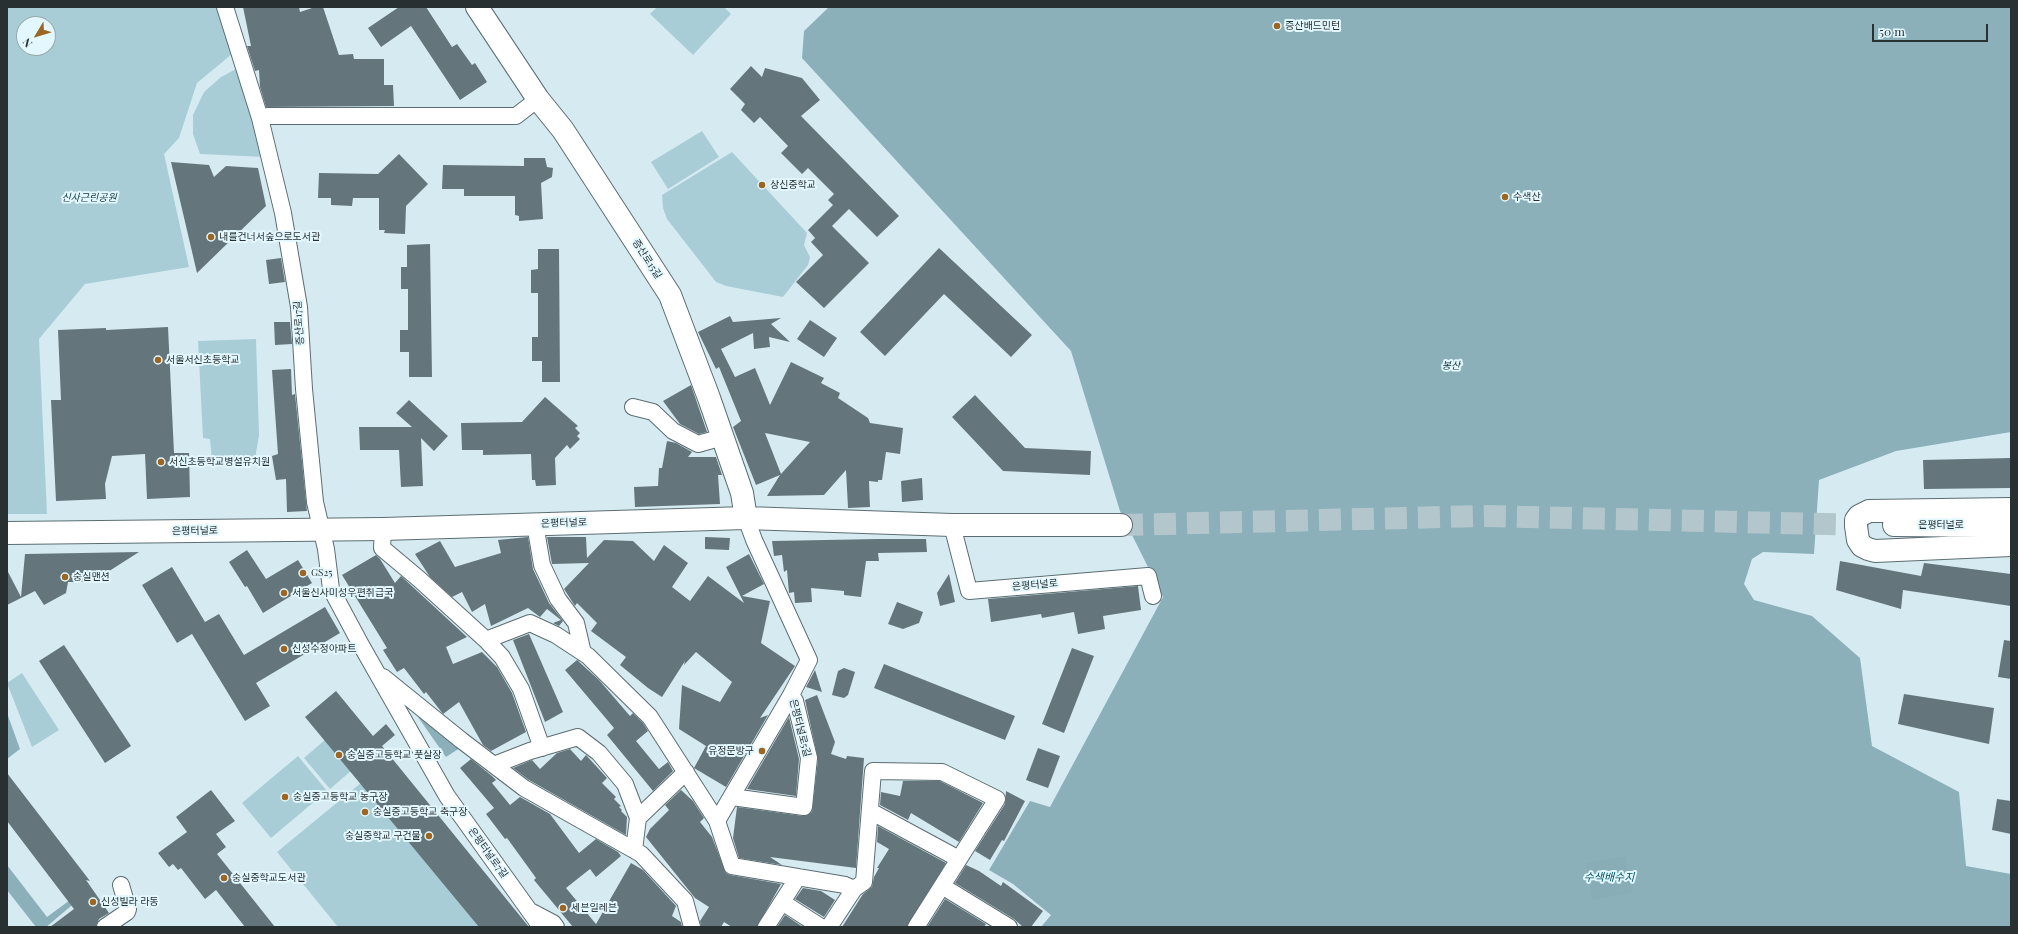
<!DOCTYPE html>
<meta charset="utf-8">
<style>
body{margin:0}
#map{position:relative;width:2018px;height:934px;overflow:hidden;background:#d6ebf1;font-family:"Playfair Display",serif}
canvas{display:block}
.frame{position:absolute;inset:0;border:8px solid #283032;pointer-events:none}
.north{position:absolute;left:16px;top:16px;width:40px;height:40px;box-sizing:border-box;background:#e3f8fe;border:1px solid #98a8ac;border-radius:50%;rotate:232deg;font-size:11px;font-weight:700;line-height:16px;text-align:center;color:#283032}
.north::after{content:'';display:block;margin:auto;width:14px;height:18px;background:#9d6522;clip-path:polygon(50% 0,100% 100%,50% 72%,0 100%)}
.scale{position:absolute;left:1872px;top:24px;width:116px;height:18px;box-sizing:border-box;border:2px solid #283032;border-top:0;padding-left:5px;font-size:12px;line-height:14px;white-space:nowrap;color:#283032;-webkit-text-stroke:3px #e3f8fe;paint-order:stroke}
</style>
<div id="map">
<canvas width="2018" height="934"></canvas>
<div class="frame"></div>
<div class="north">N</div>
<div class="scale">50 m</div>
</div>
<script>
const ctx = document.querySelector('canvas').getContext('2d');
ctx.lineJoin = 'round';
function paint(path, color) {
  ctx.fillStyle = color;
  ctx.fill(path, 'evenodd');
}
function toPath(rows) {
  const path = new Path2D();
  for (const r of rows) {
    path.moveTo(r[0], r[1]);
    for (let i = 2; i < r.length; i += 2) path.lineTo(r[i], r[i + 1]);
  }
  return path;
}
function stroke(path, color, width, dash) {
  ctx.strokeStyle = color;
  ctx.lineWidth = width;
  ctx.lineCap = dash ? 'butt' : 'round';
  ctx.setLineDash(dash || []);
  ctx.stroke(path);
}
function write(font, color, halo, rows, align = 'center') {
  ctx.font = font + ' "Playfair Display","Noto Sans KR",serif';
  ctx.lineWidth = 4;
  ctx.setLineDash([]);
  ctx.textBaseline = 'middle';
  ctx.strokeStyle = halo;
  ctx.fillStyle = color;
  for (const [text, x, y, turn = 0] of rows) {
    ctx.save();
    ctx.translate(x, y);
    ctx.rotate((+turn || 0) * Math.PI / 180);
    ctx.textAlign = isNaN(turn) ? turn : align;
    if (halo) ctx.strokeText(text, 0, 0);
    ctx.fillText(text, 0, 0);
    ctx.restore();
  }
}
const green = toPath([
 [7,7,220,7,232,54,197,83,179,138,164,154,189,267,85,284,39,339,47,514,7,514],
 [24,24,48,24,48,48,24,48],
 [657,7,724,7,731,14,693,55,650,14],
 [238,68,265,157,200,154,193,134,193,115,204,92,221,77],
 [702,131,719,157,668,189,651,162],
 [732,152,807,233,804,245,810,257,808,265,783,297,726,286,716,282,667,219,663,208,662,195],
 [256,339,259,435,255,459,212,461,210,439,203,438,198,341],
 [22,673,59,730,32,747,7,683],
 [347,721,373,752,330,789,304,758],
 [298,756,327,791,271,838,242,803],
 [373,773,498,927,338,927,277,852]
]);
const forest = toPath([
 [829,7,2011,7,2011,432,1896,451,1819,480,1814,554,1763,552,1752,559,1744,584,1754,600,1812,616,1860,658,1872,746,1959,792,1966,866,2011,874,2011,927,1041,927,1051,915,1013,884,989,870,1030,801,1050,807,1163,597,1120,511,1071,351,802,58,804,31],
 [7,713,20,749,7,759],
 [425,715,460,748,446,757,418,717],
 [7,865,47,917,89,886,78,900,51,923,46,927,36,927,7,890]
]);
const water = toPath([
 [1625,856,1632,892,1592,900,1586,863]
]);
const building = toPath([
 [243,7,299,7,300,12,315,7,323,7,339,55,353,54,354,59,384,59,384,85,393,85,394,106,266,107,260,87,259,70,255,71,247,46,251,46],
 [399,7,426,7,452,47,457,44,472,65,475,63,487,82,460,100,411,26,381,47,368,28],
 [751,66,762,77,765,68,802,78,820,100,801,116,899,216,877,237,849,209,832,226,869,263,824,308,796,282,823,255,811,242,815,238,808,230,833,205,828,200,834,194,808,168,802,174,781,153,788,146,760,117,754,123,741,110,745,104,730,89],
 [399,154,428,184,406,206,405,234,384,233,385,230,379,230,379,198,353,198,352,206,331,205,331,198,318,198,319,173,378,174],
 [524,158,545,158,547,167,553,168,552,177,541,183,543,219,519,221,519,216,515,215,515,196,464,196,464,189,442,189,443,165,524,166],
 [171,162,209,165,214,177,226,166,258,168,266,206,197,273],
 [430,244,432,377,409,377,409,352,400,352,400,330,408,330,408,289,401,289,401,267,407,267,407,245],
 [939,248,1032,335,1011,357,944,294,885,356,860,332],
 [538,249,559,249,560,382,542,382,542,361,532,361,532,337,538,337,538,293,531,293,531,270,538,269],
 [281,258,285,282,269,284,266,260],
 [730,316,733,322,781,318,771,324,790,342,769,337,770,347,754,349,753,333,721,349,735,377,755,368,770,405,791,362,824,378,821,383,840,393,838,398,868,418,870,423,903,428,900,454,886,452,882,480,878,480,878,482,869,481,870,507,848,508,846,470,824,495,767,496,780,475,756,485,733,427,741,421,719,367,716,369,698,332],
 [765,433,810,442,781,474],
 [810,320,837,338,824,357,797,339],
 [274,322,290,322,292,344,275,345],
 [168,327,174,453,189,453,190,497,147,499,145,454,112,456,105,484,106,499,56,501,51,400,61,400,58,330,106,328,106,330],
 [291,369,292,395,295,394,307,511,287,512,286,479,276,480,272,456,278,454,272,370],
 [691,385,707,432,699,434,680,424,663,401],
 [975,395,1025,448,1091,451,1090,475,1003,471,952,417],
 [545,397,578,426,575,428,580,433,577,436,580,439,570,449,567,445,555,458,556,485,536,486,535,480,532,480,531,454,483,455,483,450,462,450,461,423,522,422],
 [409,400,448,436,434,451,421,438,423,486,401,487,399,450,360,450,359,427,412,427,396,413],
 [667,441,676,443,692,452,688,457,716,457,722,475,718,475,720,504,635,507,634,487,658,486,659,468,662,468],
 [2011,458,2011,488,1924,489,1923,460],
 [922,478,923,500,902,502,901,481],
 [528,537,533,569,549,603,563,621,559,626,553,623,561,620,547,609,540,617,528,608,491,626,485,604,472,612,462,592,452,597,430,577,415,554,440,541,455,567,458,566,501,553,498,540],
 [547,537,586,537,587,558,604,540,633,541,654,561,664,545,688,563,672,587,690,601,708,576,744,603,726,567,749,554,764,584,742,596,770,601,761,643,795,666,760,718,768,715,726,787,694,768,706,746,679,729,682,685,720,702,732,682,696,652,684,665,685,661,662,697,648,688,620,665,626,657,591,631,597,623,577,603,575,606,564,589,589,563,552,564],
 [705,537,730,538,729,550,705,549],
 [878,539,926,539,927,552,878,553,879,561,866,561,861,597,844,595,844,591,811,588,812,602,795,603,794,592,789,593,787,570,784,572,782,555,774,556,772,541],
 [247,550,266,579,298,560,312,583,263,613,247,586,245,587,229,562],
 [139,552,92,582,68,582,66,593,44,605,35,591,7,605,7,570,21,597,25,554],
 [376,555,380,559,395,583,401,576,467,637,446,647,453,664,482,652,497,667,512,693,526,732,491,751,483,745,459,702,443,714,426,692,424,694,404,668,397,672,383,650,387,648,342,575],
 [1840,561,1921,576,1924,563,2011,574,2011,606,1903,590,1901,609,1836,590],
 [172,567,205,622,219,614,244,655,325,607,340,633,256,683,270,706,245,721,192,634,177,643,142,585],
 [949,574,955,602,940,606,937,593],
 [1138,586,1141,610,1103,616,1105,629,1078,634,1074,612,1042,618,1041,614,991,622,988,599],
 [897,602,923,612,919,623,903,629,888,624],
 [529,634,563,712,545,722,513,640],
 [2004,640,2011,641,2011,679,1998,677],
 [64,645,131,746,105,763,39,661],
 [1072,648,1094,656,1064,733,1042,724],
 [577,660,599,680,630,716,633,713,643,723,648,731,636,741,659,769,668,762,673,771,653,791,607,735,614,728,565,670],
 [884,664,1015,716,1005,740,874,688],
 [844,668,855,672,848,695,844,698,832,695,838,671],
 [815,670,822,692,806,687],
 [336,691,373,736,386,724,395,735,382,746,529,927,479,927,305,717],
 [1904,694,1994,708,1989,744,1898,724],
 [817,695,835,742,831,754,846,759,847,756,864,758,856,868,770,857,782,865,739,858,733,838,737,807,803,816,812,812,818,759,805,700],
 [789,717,799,759,796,796,747,789],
 [1038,748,1060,756,1048,788,1026,780],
 [570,749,581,761,586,755,607,778,602,783,616,797,614,799,621,806,619,807,622,810,621,811,627,817,626,835,529,780,513,768,532,760,540,769,557,753],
 [471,759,492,776,496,780,492,783,510,805,520,797,550,814,579,853,596,839,618,852,621,856,596,877,590,869,566,888,596,924,631,863,643,870,676,906,672,916,681,922,682,927,573,927,534,880,536,878,507,838,505,839,486,814,494,808,460,768],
 [7,773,90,881,86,880,109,913,99,919,96,927,50,927,74,909,7,821],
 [903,781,940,781,983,803,959,842,911,813,908,820,880,805,881,792,900,796],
 [211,790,235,821,216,834,226,847,217,854,275,927,245,927,216,890,205,899,181,868,178,870,173,864,169,867,158,853,187,832,176,817],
 [681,790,693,801,704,818,700,822,712,837,726,873,730,875,781,884,757,927,732,927,724,922,721,927,701,927,700,921,709,907,695,898,646,837,650,829,669,810,665,805],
 [1006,791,1025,801,1004,841,1002,840,990,860,975,851,1005,804],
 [1997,799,2011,801,2011,834,1992,830],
 [878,826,946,863,907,927,842,927,863,894,872,887,874,877,879,868,877,868,889,849,877,842],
 [966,865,979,871,1001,886,1003,882,1043,911,1031,927,1023,927,1014,919,955,883],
 [803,888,821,891,835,900,824,917,795,899],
 [945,899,986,924,984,927,927,927],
 [785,915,803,927,777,927]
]);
const secondaryTunnel = toPath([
 [1121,525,1485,516,1870,525]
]);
const minor = toPath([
 [225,7,260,118,283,213,299,307,304,389,315,502,326,549,331,589,361,645,447,796,541,927],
 [260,118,268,116,516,116,538,99],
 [633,407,653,412,673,431,698,444,723,437],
 [535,524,542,565,558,599,576,623,583,653],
 [952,525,969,591,1148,576,1153,596],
 [383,529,382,548,419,579,486,640,502,657,521,689,542,748],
 [486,640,530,623,556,635,588,656,650,717,717,821,732,866,845,885,854,889],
 [383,677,461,740,524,788,641,854,685,901,692,927],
 [494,765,530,751,578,737,599,753,625,784,638,818,634,850],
 [732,797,804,807,809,758,795,701,791,695],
 [870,811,959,859],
 [638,818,686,772],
 [717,821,791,695,809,660,754,540,746,518],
 [942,886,1009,927],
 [782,902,821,927],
 [532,912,553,923,556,927],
 [105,927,127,912,128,909,121,885],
 [766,927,798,877],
 [829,927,854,889,864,882,873,771,942,772,997,799,916,927]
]);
const secondary = toPath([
 [477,7,538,99,563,130,670,295,709,398,742,493,746,518],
 [2011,509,1869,511,1859,516,1856,520,1856,526,1858,540,1862,546,1868,549,1875,551,2011,545],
 [1894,525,2011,526],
 [7,533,383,529,746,518,952,525,1121,525]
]);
const markers = [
 [1277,26,4,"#9d6522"],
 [762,185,4,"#9d6522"],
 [1505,197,4,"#9d6522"],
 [211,237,4,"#9d6522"],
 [158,360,4,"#9d6522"],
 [161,462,4,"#9d6522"],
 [303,573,4,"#9d6522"],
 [65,577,4,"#9d6522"],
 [284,593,4,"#9d6522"],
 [284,649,4,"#9d6522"],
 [762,751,4,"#9d6522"],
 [339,755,4,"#9d6522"],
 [285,797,4,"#9d6522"],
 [365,812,4,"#9d6522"],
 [429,836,4,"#9d6522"],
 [224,878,4,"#9d6522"],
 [93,902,4,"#9d6522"],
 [563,908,4,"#9d6522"]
];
const poiNames = [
 ["증산배드민턴",1285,26],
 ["상신중학교",770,185],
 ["수색산",1513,197],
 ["내를건너서숲으로도서관",219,237],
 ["서울서신초등학교",166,360],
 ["서신초등학교병설유치원",169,462],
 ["GS25",311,573],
 ["숭실맨션",73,577],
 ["서울신사미성우편취급국",292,593],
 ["신성수정아파트",292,649],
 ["유정문방구",754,751,"right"],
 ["숭실중고등학교 풋살장",347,755],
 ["숭실중고등학교 농구장",293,797],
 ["숭실중고등학교 축구장",373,812],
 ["숭실중학교 구건물",421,836,"right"],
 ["숭실중학교도서관",232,878],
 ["신성빌라 라동",101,902],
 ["세븐일레븐",571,908]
];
const parkNames = [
 ["신사근린공원",89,198],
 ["봉산",1451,366]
];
const streetNames = [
 ["증산로15길",647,259,57],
 ["증산로17길",299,323,-94],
 ["은평터널로",564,523,-2],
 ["은평터널로",1941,525],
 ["은평터널로",195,531,-1],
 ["은평터널로",1035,585,-5],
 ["은평터널로5길",800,728,76],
 ["은평터널로7길",488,853,54]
];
const waterNames = [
 ["수색배수지",1609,878]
];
paint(green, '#a8cdd7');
paint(forest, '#8bb0ba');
paint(water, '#88adb7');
paint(building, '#64767c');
stroke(secondaryTunnel, '#b3c6cb', 22, [22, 11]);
stroke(minor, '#5b6d72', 18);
stroke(secondary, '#5b6d72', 24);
stroke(minor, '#fff', 16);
stroke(secondary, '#fff', 22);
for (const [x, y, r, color] of markers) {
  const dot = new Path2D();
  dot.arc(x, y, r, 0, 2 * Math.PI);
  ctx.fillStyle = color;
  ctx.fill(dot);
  stroke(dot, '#e3f8fe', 1.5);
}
write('10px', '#283032', '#e3f8fe', poiNames, 'left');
write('italic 10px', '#0b3039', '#e3f8fe', parkNames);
write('10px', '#283032', '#e3f8fe', streetNames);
write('italic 11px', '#005262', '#e3f8fe', waterNames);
</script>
